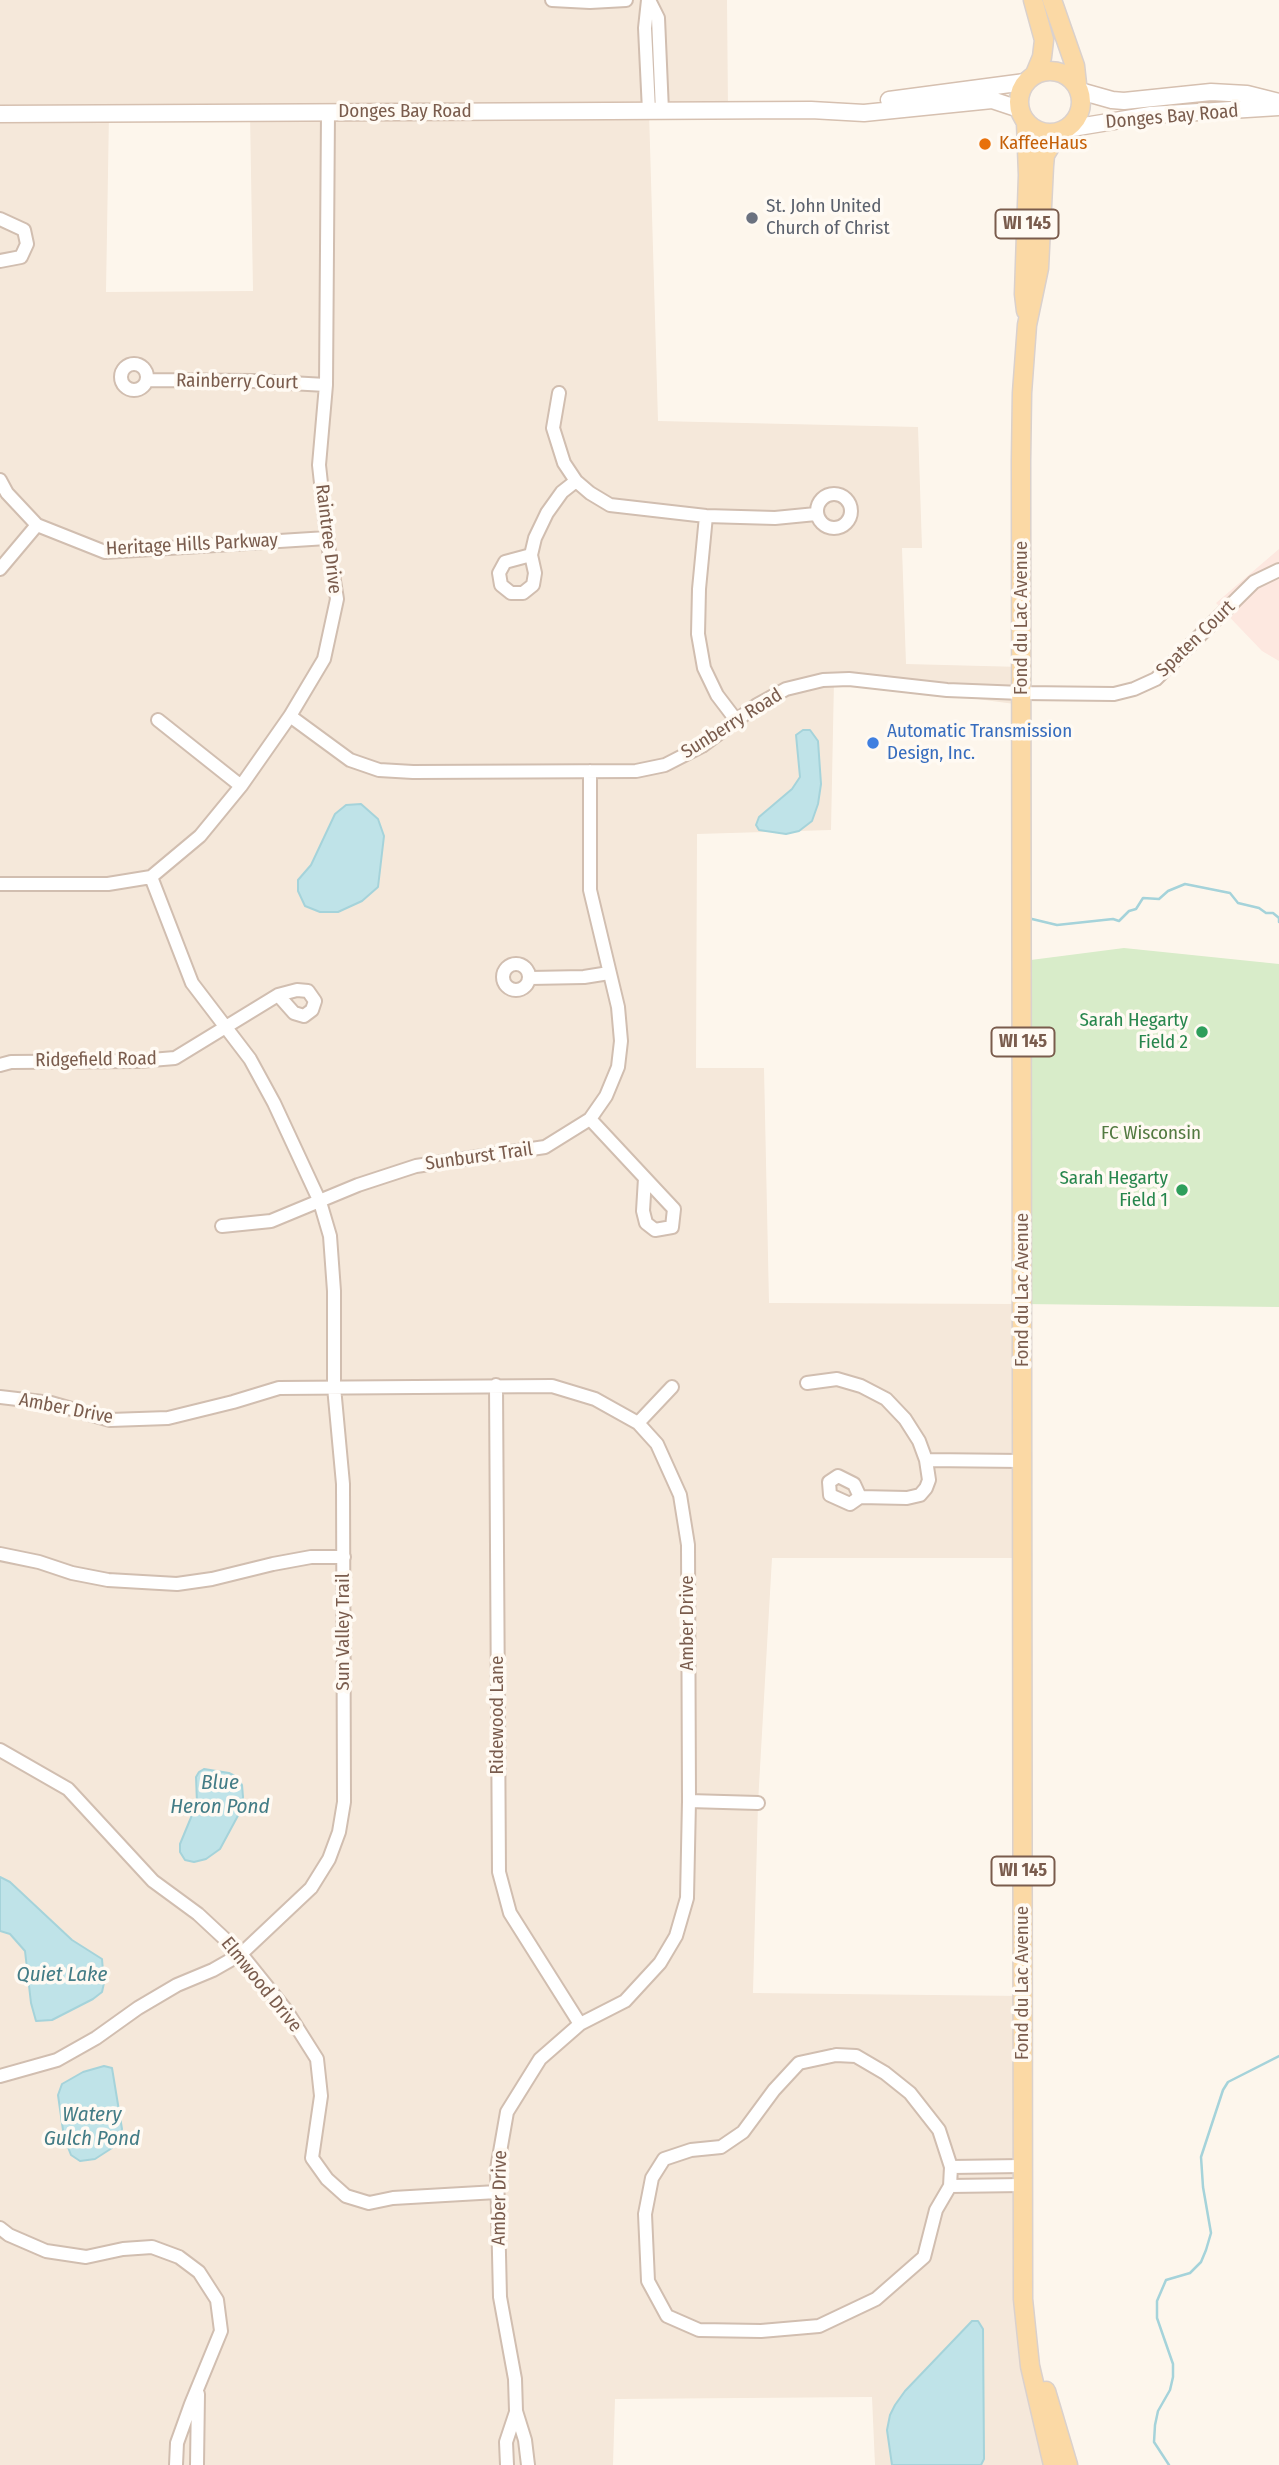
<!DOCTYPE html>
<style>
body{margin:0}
canvas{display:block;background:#fdf6ec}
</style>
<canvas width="1279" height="2465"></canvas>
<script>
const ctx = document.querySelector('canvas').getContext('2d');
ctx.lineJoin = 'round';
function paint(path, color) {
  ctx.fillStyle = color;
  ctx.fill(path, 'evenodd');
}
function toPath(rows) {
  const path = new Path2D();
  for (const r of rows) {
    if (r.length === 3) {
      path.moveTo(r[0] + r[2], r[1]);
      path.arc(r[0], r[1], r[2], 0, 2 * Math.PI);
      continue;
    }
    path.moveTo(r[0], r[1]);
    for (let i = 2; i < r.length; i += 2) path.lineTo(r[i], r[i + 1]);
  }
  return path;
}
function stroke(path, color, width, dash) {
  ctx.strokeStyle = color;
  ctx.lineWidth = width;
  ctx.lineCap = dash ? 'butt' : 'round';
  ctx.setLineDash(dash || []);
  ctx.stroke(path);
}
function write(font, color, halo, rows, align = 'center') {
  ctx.font = font + ' "Fira Sans Condensed",sans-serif';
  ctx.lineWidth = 7;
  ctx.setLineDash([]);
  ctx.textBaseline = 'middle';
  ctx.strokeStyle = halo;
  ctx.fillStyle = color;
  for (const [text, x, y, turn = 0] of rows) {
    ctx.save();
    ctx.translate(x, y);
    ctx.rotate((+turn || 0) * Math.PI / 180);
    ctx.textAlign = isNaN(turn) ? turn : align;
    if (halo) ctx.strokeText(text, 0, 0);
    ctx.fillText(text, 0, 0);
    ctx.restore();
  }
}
const residential = toPath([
 [0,0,727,0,728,110,649,111,658,421,918,427,922,548,902,548,906,664,1022,667,1022,705,834,680,831,830,697,834,696,1068,764,1068,769,1303,1023,1304,1023,1558,772,1558,758,1803,753,1993,1023,1996,1026,2341,1043,2465,875,2465,872,2397,615,2399,613,2465,0,2465],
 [109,113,250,113,253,291,106,292]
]);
const commercial = toPath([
 [1279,549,1279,661,1262,651,1216,603]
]);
const green = toPath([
 [1124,948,1279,964,1279,1307,1023,1304,1023,961]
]);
const water = toPath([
 [803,730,810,730,818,741,821,784,818,804,812,821,799,831,786,834,759,830,756,825,759,817,792,789,800,777,796,735,803,730],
 [361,804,378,819,384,836,378,887,362,901,338,912,320,912,305,906,298,891,298,880,311,865,335,814,346,805,361,804],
 [204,1769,229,1773,237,1777,242,1785,243,1797,241,1810,220,1849,206,1859,194,1862,185,1860,180,1852,180,1844,197,1803,196,1777,199,1772,204,1769],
 [0,1877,10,1882,72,1940,102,1959,104,1983,102,1992,93,1999,52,2020,36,2021,31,2003,25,1951,10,1934,0,1931,0,1877],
 [104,2066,112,2068,122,2129,120,2137,112,2148,95,2159,80,2161,71,2155,64,2137,58,2095,62,2084,83,2072,104,2066],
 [972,2321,978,2321,983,2329,984,2459,981,2465,892,2465,887,2430,890,2415,895,2405,905,2391,972,2321]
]);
const stream = toPath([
 [1032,919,1057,925,1113,919,1119,921,1129,911,1136,909,1143,898,1159,899,1168,891,1185,884,1230,893,1238,903,1259,908,1266,913,1273,913,1279,918,1279,922],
 [1169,2465,1154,2442,1155,2425,1158,2411,1170,2390,1173,2377,1173,2364,1157,2318,1157,2301,1166,2280,1190,2273,1201,2262,1206,2250,1211,2233,1203,2187,1201,2157,1223,2090,1228,2082,1279,2056]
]);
const street = toPath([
 [552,0,590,2,626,0],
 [648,0,645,28,649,111],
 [649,0,658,18,662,111],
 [0,219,24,230,27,244,21,257,0,261],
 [134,377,13],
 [147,380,254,381,326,385],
 [559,393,553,428,564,463,576,481,590,493,610,505,706,516,775,518,816,514],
 [0,480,7,493,37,525,105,552,327,538],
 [834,511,17],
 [706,516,699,589,698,634,704,668,717,695,736,720],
 [531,555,505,562,499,573,501,585,511,593,523,593,533,585,535,573,531,555,535,538,547,513,562,492,576,481],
 [0,569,37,525],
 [290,716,350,760,379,770,413,772,636,771,665,765,702,746,757,705,786,689,823,680,849,679,947,690,1022,693,1114,694,1134,689,1156,679,1254,582,1279,570],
 [158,720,241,786],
 [0,884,108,884,151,877,200,836,241,786,290,716,324,659,337,599,327,538,319,465,326,385,328,112],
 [516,977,13],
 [530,978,584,977,609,973],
 [0,1065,11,1062,139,1061,175,1058,278,995,297,990,308,991,315,1001,312,1010,304,1016,294,1013,278,995],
 [590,1119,659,1193,674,1209,672,1227,655,1230,646,1223,643,1211,645,1178],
 [222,1226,271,1221,358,1185,416,1166,545,1147,590,1119,606,1096,618,1067,621,1041,618,1007,590,890,590,771],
 [807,1383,837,1379,861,1386,886,1399,905,1419,919,1441,926,1460,1023,1461],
 [496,1385,499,1872,510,1913,580,2024],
 [0,1397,51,1403,110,1420,168,1418,233,1402,279,1388,552,1386,595,1399,638,1423,657,1444,680,1495,688,1545,689,1801,687,1898,676,1936,660,1963,625,2001,580,2024,540,2059,507,2112,497,2169,500,2297,515,2379,516,2411,525,2440,528,2465],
 [638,1423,672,1387],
 [860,1497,854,1484,838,1476,829,1482,830,1495,850,1504,860,1497,907,1498,920,1495,926,1488,929,1480,926,1460],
 [0,1554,39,1562,72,1573,108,1580,177,1584,212,1579,273,1564,311,1557,344,1557],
 [0,1750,68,1789,153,1881,198,1914,241,1954,286,2010,317,2059,321,2096,312,2158,327,2179,346,2196,369,2203,393,2198,497,2192],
 [689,1801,758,1803],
 [836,2055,856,2056,885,2073,910,2093,939,2130,951,2167,950,2186,936,2210,924,2257,876,2299,819,2326,761,2331,699,2330,667,2316,648,2281,645,2214,652,2178,664,2159,691,2150,721,2147,743,2132,774,2090,799,2063,836,2055],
 [0,2076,57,2060,96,2038,138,2008,177,1985,213,1970,241,1954,311,1888,329,1859,339,1832,344,1802,343,1484,334,1387,334,1291,330,1236,320,1202,274,1103,250,1059,192,983,151,877],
 [951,2167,1022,2166],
 [950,2186,1023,2185],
 [0,2228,9,2235,46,2251,86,2257,123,2249,152,2247,179,2257,199,2272,217,2300,221,2331,191,2404,177,2443,176,2465],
 [197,2465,198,2394],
 [507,2465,506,2442,516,2412]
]);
const secondary = toPath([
 [1080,91,1112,100,1124,101,1211,92,1247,94,1279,102],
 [889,100,1025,82],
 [0,114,811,110,864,113,992,100,1019,109],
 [1066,129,1151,115,1279,107]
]);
const primary = toPath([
 [1033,0,1044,40,1042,57,1035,74],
 [1052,0,1075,66,1077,84],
 [1050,102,31],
 [1026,311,1024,294,1028,175,1026,122],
 [1046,2391,1068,2465],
 [1053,2465,1030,2366,1023,2299,1021,460,1022,393,1027,325,1039,268,1044,166,1045,155,1059,132]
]);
const markers = [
 [985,144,7,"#e8710a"],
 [752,218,7,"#6b7280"],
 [873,743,7,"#3f7fe0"],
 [1202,1032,7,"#2e9e5b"],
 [1182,1190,7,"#2e9e5b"]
];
const shields = [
 [1027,224,63],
 [1023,1042,63],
 [1023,1871,63]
];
const shieldNames = [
 ["WI 145",1027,224],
 ["WI 145",1023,1042],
 ["WI 145",1023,1871]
];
const streetNames = [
 ["Donges Bay Road",405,112],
 ["Donges Bay Road",1172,117,-5],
 ["Rainberry Court",237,382,1],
 ["Raintree Drive",328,539,83],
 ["Heritage Hills Parkway",192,545,-3],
 ["Fond du Lac Avenue",1022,618,-90],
 ["Spaten Court",1196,639,-44],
 ["Sunberry Road",732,724,-32],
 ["Ridgefield Road",96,1060,-1],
 ["Sunburst Trail",479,1157,-8],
 ["Fond du Lac Avenue",1023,1290,-90],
 ["Amber Drive",66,1409,11],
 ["Amber Drive",688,1623,-90],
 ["Sun Valley Trail",344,1632,-90],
 ["Ridewood Lane",498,1715,-90],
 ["Fond du Lac Avenue",1023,1983,-90],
 ["Elmwood Drive",261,1985,51],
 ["Amber Drive",500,2198,-89]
];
const foodNames = [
 ["KaffeeHaus",999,144]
];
const worshipNames = [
 ["St. John United",766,207],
 ["Church of Christ",766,229]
];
const shopNames = [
 ["Automatic Transmission",887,732],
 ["Design, Inc.",887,754]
];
const leisureNames = [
 ["Sarah Hegarty",1188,1021],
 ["Field 2",1188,1043],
 ["Sarah Hegarty",1168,1179],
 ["Field 1",1168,1201]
];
const parkNames = [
 ["FC Wisconsin",1151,1134]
];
const waterNames = [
 ["Blue",220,1783],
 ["Heron Pond",220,1807],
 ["Quiet Lake",62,1975],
 ["Watery",92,2115],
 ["Gulch Pond",92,2139]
];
paint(residential, '#f5e8da');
paint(commercial, '#fde8e0');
paint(green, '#d8ecc9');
paint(water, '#bfe3e8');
stroke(water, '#a5d3da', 2);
stroke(stream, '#a5d3da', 2.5);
stroke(street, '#d1beb0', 16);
stroke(secondary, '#d6c0b0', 19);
stroke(primary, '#dad1cd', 21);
stroke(street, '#fff', 12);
stroke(secondary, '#fff', 16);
stroke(primary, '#fbd9a5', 18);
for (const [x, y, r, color] of markers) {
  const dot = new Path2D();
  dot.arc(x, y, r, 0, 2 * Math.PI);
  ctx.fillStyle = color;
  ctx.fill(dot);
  stroke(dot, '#fffaf3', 2.5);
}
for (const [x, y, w] of shields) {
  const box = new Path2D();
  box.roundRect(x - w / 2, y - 14.5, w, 29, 5);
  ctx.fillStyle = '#fffaf3';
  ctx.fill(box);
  stroke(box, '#7a5c4d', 2);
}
write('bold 18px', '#7a5c4d', null, shieldNames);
write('19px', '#7a5c4d', '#fffaf3', streetNames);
write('19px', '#c56008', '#fffaf3', foodNames, 'left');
write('19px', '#5b616d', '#fffaf3', worshipNames, 'left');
write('19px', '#366cbe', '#fffaf3', shopNames, 'left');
write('19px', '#27864d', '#fffaf3', leisureNames, 'right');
write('19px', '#537a41', '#fffaf3', parkNames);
write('italic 21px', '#437c86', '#fffaf3', waterNames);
</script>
